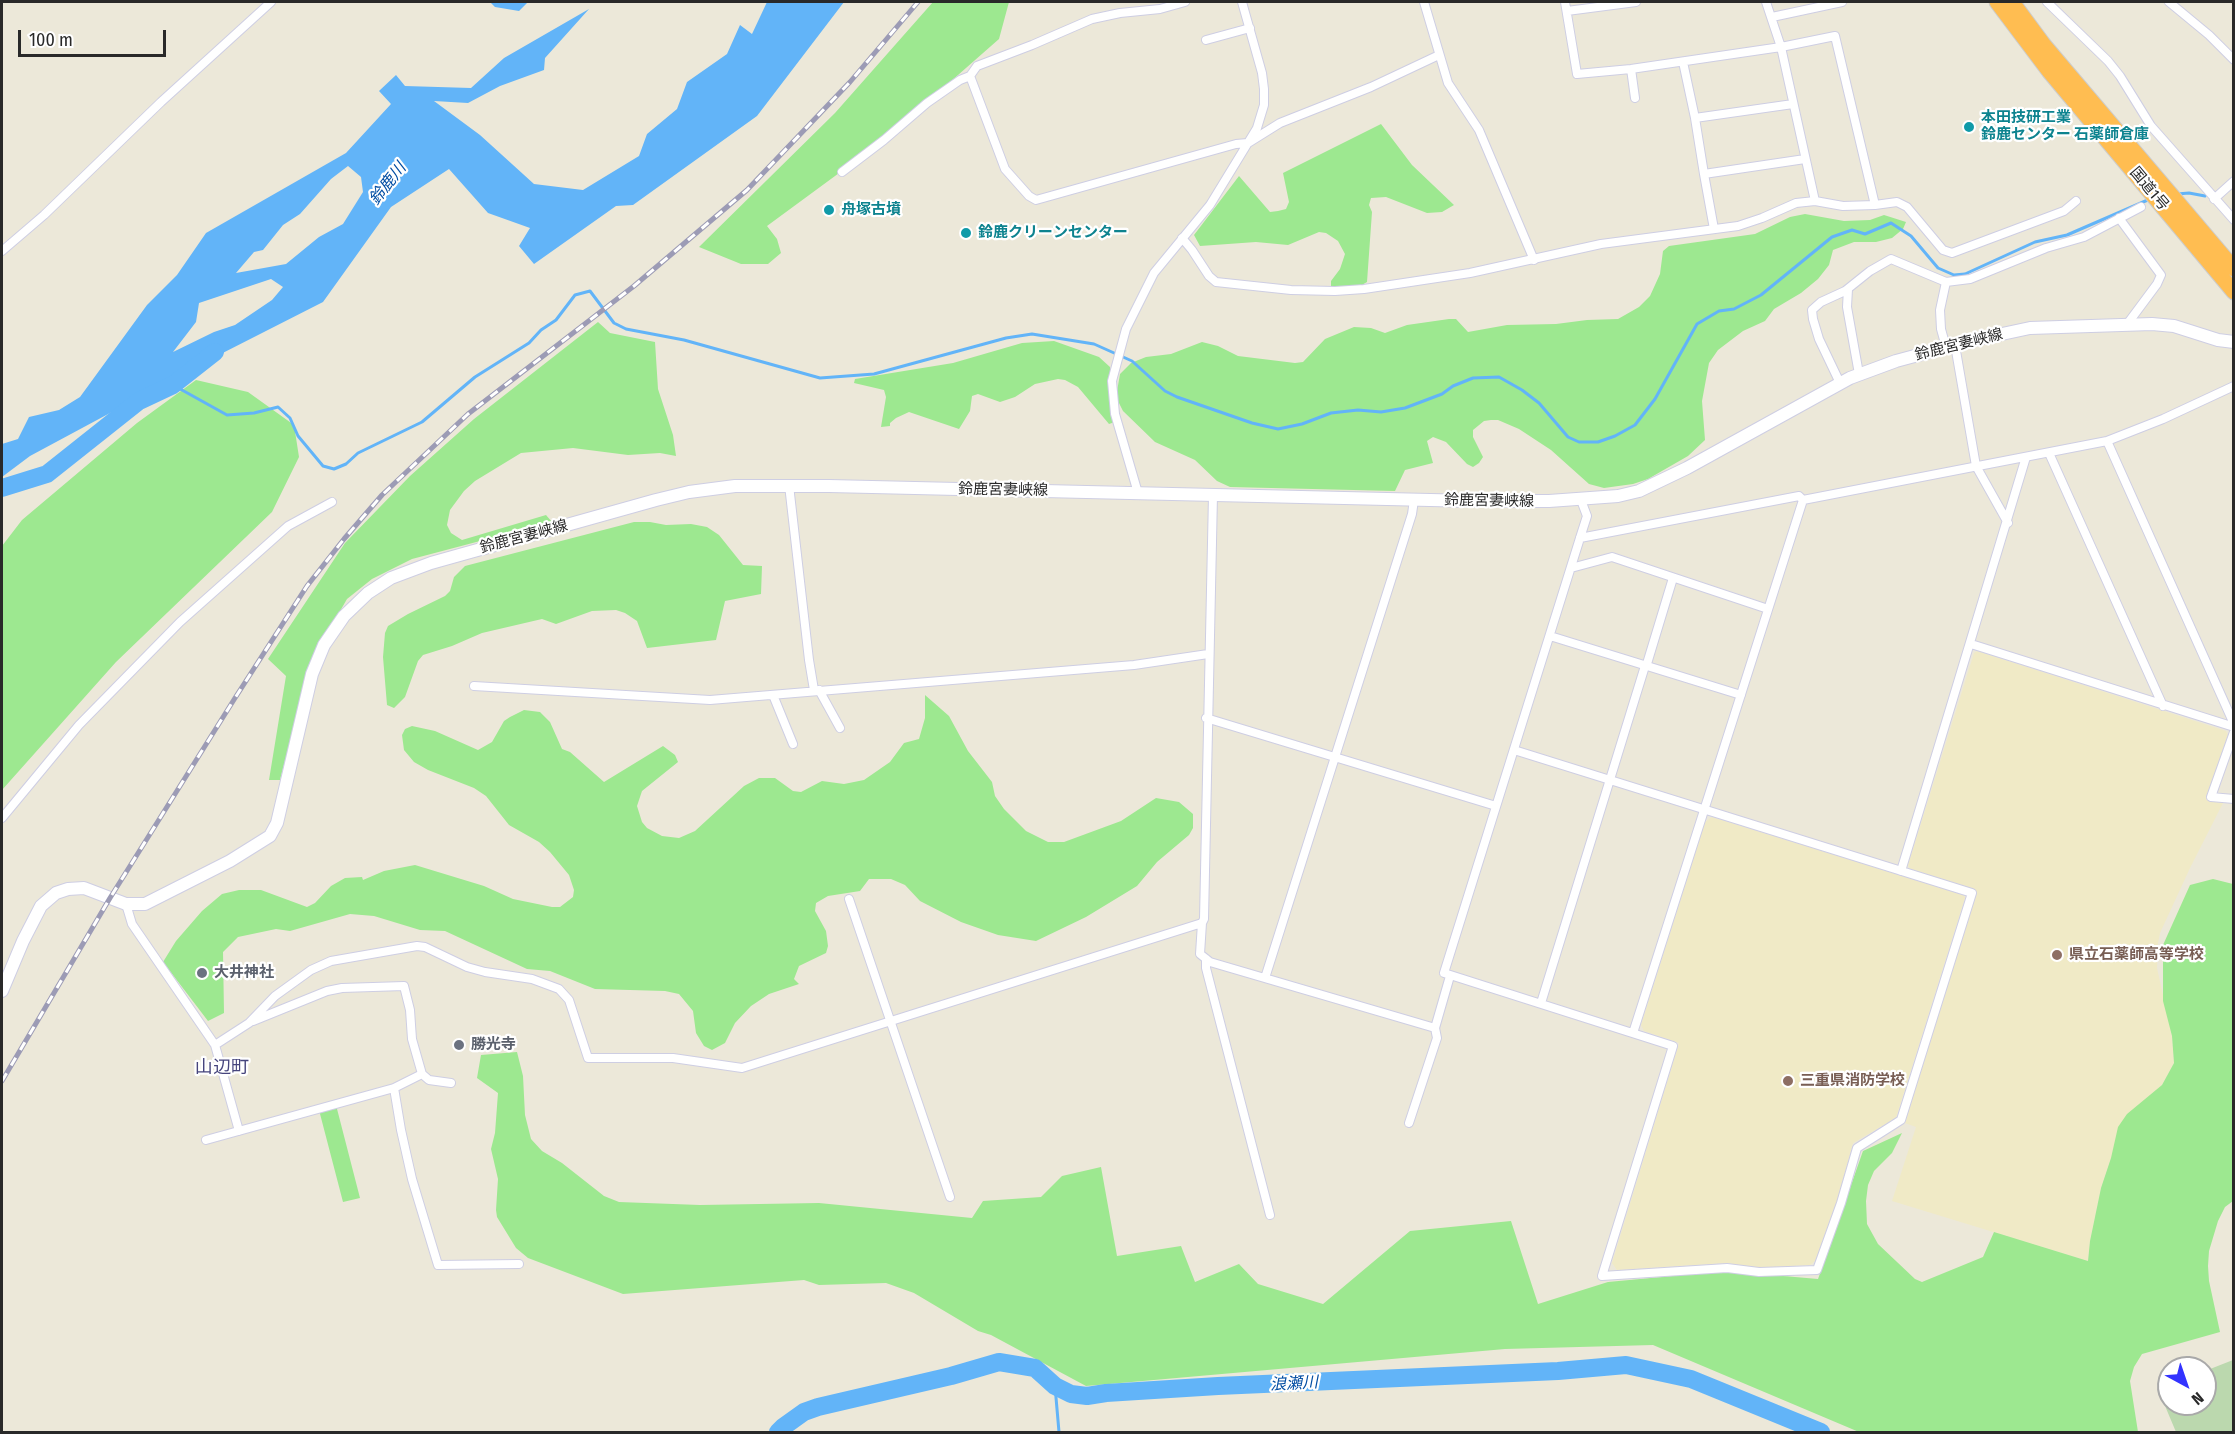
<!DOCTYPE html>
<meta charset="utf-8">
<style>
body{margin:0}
#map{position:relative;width:2235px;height:1434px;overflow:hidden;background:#ece8d9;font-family:"Fira Sans Condensed",sans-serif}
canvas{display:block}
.frame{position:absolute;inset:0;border:3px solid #292929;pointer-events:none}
.north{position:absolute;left:2157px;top:1356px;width:60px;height:60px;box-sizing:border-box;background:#fff;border:2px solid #a9a9a9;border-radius:50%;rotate:140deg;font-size:16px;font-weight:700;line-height:24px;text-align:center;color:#292929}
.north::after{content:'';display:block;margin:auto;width:21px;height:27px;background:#33f;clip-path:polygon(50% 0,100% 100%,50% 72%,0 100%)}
.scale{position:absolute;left:18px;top:30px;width:148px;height:27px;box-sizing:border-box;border:3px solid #292929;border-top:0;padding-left:8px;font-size:18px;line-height:21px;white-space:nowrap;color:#292929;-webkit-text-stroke:4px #fff;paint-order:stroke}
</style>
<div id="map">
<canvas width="2235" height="1434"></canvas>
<div class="frame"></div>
<div class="north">N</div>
<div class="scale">100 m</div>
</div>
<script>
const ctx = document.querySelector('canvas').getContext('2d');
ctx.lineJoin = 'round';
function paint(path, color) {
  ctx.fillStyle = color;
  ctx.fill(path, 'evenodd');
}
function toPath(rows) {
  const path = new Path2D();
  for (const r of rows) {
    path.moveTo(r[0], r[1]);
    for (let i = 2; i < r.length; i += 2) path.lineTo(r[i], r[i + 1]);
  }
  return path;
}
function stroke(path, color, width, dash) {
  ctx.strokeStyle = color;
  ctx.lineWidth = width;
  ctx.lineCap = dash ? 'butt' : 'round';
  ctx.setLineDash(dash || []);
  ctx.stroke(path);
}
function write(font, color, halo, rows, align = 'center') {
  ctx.font = font + ' "Fira Sans Condensed","Noto Sans JP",sans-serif';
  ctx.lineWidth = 4.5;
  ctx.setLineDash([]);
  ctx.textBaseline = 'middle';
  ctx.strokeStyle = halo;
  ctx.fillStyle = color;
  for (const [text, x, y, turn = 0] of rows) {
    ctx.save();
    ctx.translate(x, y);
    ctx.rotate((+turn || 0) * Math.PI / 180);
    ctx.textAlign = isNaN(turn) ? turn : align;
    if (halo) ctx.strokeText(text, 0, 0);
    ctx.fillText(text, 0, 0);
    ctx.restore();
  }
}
const education = toPath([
 [1977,651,2226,731,2228,735,2206,800,2223,803,2190,868,2160,933,2158,943,2157,968,2172,1036,2174,1063,2162,1085,2153,1094,2111,1158,2101,1188,2090,1241,2088,1261,1892,1201,1916,1127,1905,1123,1976,891,1910,869,1908,865,1974,653],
 [1712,817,1964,895,1965,898,1896,1118,1853,1143,1839,1195,1816,1260,1810,1265,1759,1268,1727,1263,1617,1270,1612,1263,1679,1043,1644,1031,1641,1025,1705,822]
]);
const green = toPath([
 [933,2,1009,2,999,39,884,140,767,226,777,239,781,253,768,264,741,264,699,247,835,113],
 [1381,124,1412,165,1454,205,1442,212,1427,213,1386,197,1371,198,1369,205,1372,212,1367,282,1355,289,1331,288,1331,281,1340,269,1345,254,1338,241,1326,233,1319,232,1288,245,1256,242,1200,246,1194,235,1239,176,1270,212,1278,211,1286,209,1289,202,1283,173],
 [1805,214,1844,221,1870,220,1884,215,1906,222,1903,229,1892,238,1876,242,1854,242,1833,250,1829,265,1818,279,1801,293,1774,309,1765,321,1743,331,1718,350,1709,363,1702,401,1705,440,1688,456,1648,479,1633,484,1604,488,1589,484,1551,450,1519,429,1498,420,1491,420,1484,421,1473,430,1473,437,1483,457,1479,463,1473,467,1467,464,1446,442,1433,437,1427,441,1433,463,1405,470,1395,491,1230,487,1217,481,1195,460,1155,442,1123,411,1116,397,1120,374,1131,363,1146,357,1171,354,1202,342,1218,346,1238,356,1295,363,1303,362,1325,339,1354,327,1371,328,1385,333,1407,325,1449,319,1456,319,1468,332,1507,325,1556,324,1587,320,1618,319,1639,307,1650,296,1660,274,1663,251,1669,246,1755,234,1790,217],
 [598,322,610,333,655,342,658,389,673,435,676,456,660,453,628,455,573,448,521,453,475,481,464,491,450,510,447,525,451,533,462,540,546,515,552,522,412,559,372,579,347,599,332,625,307,676,280,780,269,780,286,676,268,659,345,543,410,476,474,419],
 [1054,341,1099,357,1110,367,1111,404,1115,422,1109,424,1078,387,1065,380,1058,379,1035,384,1015,397,1000,402,978,394,972,396,970,411,959,429,909,412,896,418,890,423,890,426,881,427,886,397,884,390,854,383,855,379,953,363,1022,343],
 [196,380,248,392,294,425,299,457,272,512,116,662,2,790,2,546,22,520,137,423],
 [634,522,650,522,666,525,691,524,707,527,719,535,743,565,762,566,761,594,725,601,716,640,647,648,637,621,625,613,616,610,592,611,556,624,542,619,482,633,452,646,423,655,418,661,405,697,394,708,387,705,383,657,385,633,388,626,408,614,445,596,450,591,454,577,465,566],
 [925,695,949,716,968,751,992,782,995,796,1004,809,1026,831,1048,842,1064,842,1121,821,1156,798,1179,802,1193,814,1193,828,1189,835,1157,862,1137,886,1086,917,1036,941,998,935,961,922,920,901,905,885,891,879,869,879,860,891,828,896,816,903,815,911,826,931,828,946,826,953,799,966,794,979,799,984,769,994,751,1006,735,1023,725,1043,712,1050,704,1046,696,1033,693,1011,679,994,665,991,595,989,550,971,527,969,445,931,420,930,374,916,350,914,290,931,276,929,238,937,223,952,224,1013,208,1021,163,962,176,941,202,911,222,894,239,890,261,890,307,907,315,903,331,886,345,878,362,877,363,880,384,871,415,865,484,886,513,899,552,907,560,907,573,897,574,890,569,875,550,852,539,842,509,825,486,796,474,788,428,770,414,762,404,750,402,735,405,729,412,726,435,731,478,750,492,742,504,721,510,717,524,710,540,712,550,722,562,749,570,752,604,782,663,746,675,755,678,762,642,791,637,806,642,822,647,828,662,836,679,838,695,831,744,786,759,778,775,778,793,791,801,792,822,781,844,784,864,780,890,762,904,743,919,739,925,718],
 [2213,879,2233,884,2233,1201,2225,1207,2218,1221,2209,1251,2208,1266,2209,1281,2220,1332,2142,1354,2134,1367,2130,1381,2138,1432,1859,1432,1653,1345,1505,1349,1086,1386,991,1335,978,1331,914,1293,886,1283,819,1285,804,1280,623,1294,528,1258,516,1248,497,1217,496,1210,498,1179,491,1149,495,1133,498,1093,477,1078,481,1055,517,1052,523,1076,525,1115,531,1139,542,1151,562,1163,604,1196,619,1202,700,1205,819,1203,972,1218,983,1201,1041,1197,1062,1176,1101,1167,1117,1256,1181,1246,1195,1282,1239,1264,1258,1284,1323,1304,1410,1231,1511,1221,1538,1304,1608,1282,1726,1271,1818,1279,1863,1151,1902,1133,1892,1153,1874,1171,1868,1185,1866,1201,1867,1224,1878,1244,1915,1279,1922,1282,1983,1257,1994,1232,2088,1261,2090,1241,2101,1188,2111,1158,2118,1127,2127,1114,2162,1085,2174,1063,2172,1036,2163,1001,2163,945,2190,885],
 [336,1105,360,1198,343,1202,319,1110]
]);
const cemetery = toPath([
 [2233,1360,2233,1432,2176,1432,2160,1394,2169,1391,2169,1404,2205,1404,2205,1371]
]);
const water = toPath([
 [490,2,528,2,519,11,495,7],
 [767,2,844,2,757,116,633,205,616,206,534,264,519,246,530,228,488,213,449,169,391,207,323,302,205,362,30,456,2,477,2,444,18,439,29,417,59,410,80,397,147,305,177,275,206,233,346,153,391,104,379,91,396,75,405,86,471,88,504,58,589,9,545,58,544,70,500,86,468,103,434,101,480,135,534,184,583,190,639,156,647,134,677,109,687,82,727,54,740,25,752,34],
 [348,166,361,177,363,192,343,224,319,237,286,264,236,273,254,252,263,250,283,225,300,214,331,179],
 [271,279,283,287,272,300,235,325,214,332,173,352,196,322,199,303]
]);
const stream = toPath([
 [2177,194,2189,193,2205,196],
 [173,385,227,415,254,413,278,407,290,418,298,436,323,466,334,469,346,464,358,453,422,422,475,377,529,343,541,330,556,320,575,295,590,291,614,323,626,329,684,340,820,378,874,374,1006,338,1032,334,1094,344,1132,361,1165,391,1177,397,1252,423,1278,429,1302,424,1331,413,1358,410,1381,412,1405,408,1442,394,1453,386,1473,378,1499,377,1522,390,1539,403,1568,437,1579,442,1598,442,1615,436,1635,425,1655,399,1697,324,1719,311,1734,309,1761,295,1832,237,1852,230,1865,234,1891,223,1911,236,1938,268,1954,275,1965,274,2035,242,2067,235,2150,199],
 [1055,1386,1059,1432]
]);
const river = toPath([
 [2,488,47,474,139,401,173,385,215,352],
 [778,1432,783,1427,804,1412,818,1407,951,1376,999,1362,1035,1368,1055,1386,1071,1394,1087,1396,1106,1393,1218,1386,1558,1371,1626,1365,1691,1379,1821,1432]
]);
const street = toPath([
 [1185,2,1160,9,1120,13,1092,19,1032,45,977,66,970,76,1005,169,1029,196,1036,200,1236,144,1248,143,1280,123,1371,87,1439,55],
 [1424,2,1448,83,1479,130,1534,260],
 [1766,2,1781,47,1815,201],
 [2047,2,2108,61,2120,76,2151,126,2234,220],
 [2169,2,2209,35,2234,60],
 [1567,11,1636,2],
 [1772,17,1842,2],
 [1206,40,1250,28],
 [1683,62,1695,118],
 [1631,69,1635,98],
 [1793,104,1695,118,1704,174,1805,159],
 [842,172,884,140,927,103,960,80,970,76],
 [1704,174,1714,229],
 [2214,199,2234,181],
 [1875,205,1897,202,1907,207,1943,250,1952,253,2064,211,2076,201],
 [2119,218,2161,275,2157,284,2128,323],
 [1182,238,1192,250,1209,276,1216,282,1291,290,1335,291,1364,289,1470,273,1601,244,1738,226,1762,218,1796,203,1815,201,1843,206,1875,205,1835,36,1781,47,1631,69,1577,74,1565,2],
 [2,251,44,215,161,102,271,2],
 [1946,282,1940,310,1941,329,1946,347],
 [1848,289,1847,307,1859,374],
 [1955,345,1976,466,2008,523],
 [1840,383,1819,339,1813,319,1812,310,1821,302,1845,291,1870,271,1891,259,1946,282,1970,279,2046,248,2084,237,2141,207],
 [2107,441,2234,724],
 [2049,453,2163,706],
 [789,485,809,660,814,690],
 [1138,493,1115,414,1112,381,1126,329,1154,273,1210,205,1257,128,1264,105,1264,89,1262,73,1242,2],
 [1213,495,1204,919,1202,923,1200,954,1210,962,1435,1028],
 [1580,538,1799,496,1803,500,2107,441,2163,419,2234,386],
 [1571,568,1612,557,1768,609],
 [1550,636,1741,695],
 [1971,644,2234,727],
 [1646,667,1673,578],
 [474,686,710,700,1134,665,1208,654],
 [819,690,840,728],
 [773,695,793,744],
 [1206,718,1496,806],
 [2234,732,2211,797,2234,799],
 [1514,750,1972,893,1901,1120,1857,1148,1841,1203,1817,1270,1759,1272,1727,1268,1602,1276,1673,1046,1444,973,1580,538,1587,516,1581,500],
 [2,818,79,725,180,622,288,526,332,502],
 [1901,871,2026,457],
 [849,899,950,1197],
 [126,904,132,924,215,1045,239,1131],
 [1206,959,1206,968,1270,1215],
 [1265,978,1412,514,1414,500],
 [1541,1003,1645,666],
 [1633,1033,1803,500],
 [215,1045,249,1023,275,996,311,970,331,961,417,946,425,947,467,967,485,972,532,979,559,989,569,1000,588,1058,673,1058,742,1068,1202,923],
 [422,1074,429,1080,451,1083],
 [394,1088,401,1130,412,1179,438,1265,519,1264],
 [1409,1123,1437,1038,1435,1028,1450,976],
 [206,1140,394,1088,422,1074,412,1039,410,1010,404,986,342,988,327,991,253,1021]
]);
const secondary = toPath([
 [2,991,23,941,41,906,56,893,68,889,84,888,126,904,145,904,230,861,270,836,277,823,312,674,324,645,344,616,368,593,391,578,431,563,656,500,689,492,735,486,829,486,1473,501,1549,501,1618,496,1639,491,1687,468,1850,378,1896,361,1974,340,2030,328,2152,324,2174,326,2218,340,2234,342]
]);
const highway = toPath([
 [1997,2,2049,71,2234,292],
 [2012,2,2043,44,2234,269]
]);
const rail = toPath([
 [2,1081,110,898,235,698,307,586,344,539,382,495,468,414,634,286,747,190,850,82,918,2]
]);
const markers = [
 [1969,127,6,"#0f9aa8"],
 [829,210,6,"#0f9aa8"],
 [966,233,6,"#0f9aa8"],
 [2057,955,6,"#8d6e63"],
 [202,973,6,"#6b7280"],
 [459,1045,6,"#6b7280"],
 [1788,1081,6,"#8d6e63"]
];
const cultureNames = [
 ["本田技研工業",1981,118],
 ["鈴鹿センター 石薬師倉庫",1981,135],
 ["舟塚古墳",841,210],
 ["鈴鹿クリーンセンター",978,233]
];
const streetNames = [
 ["国道1号",2149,189,50],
 ["鈴鹿宮妻峡線",1959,345,-14],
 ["鈴鹿宮妻峡線",1003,490,1],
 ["鈴鹿宮妻峡線",1489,501,1],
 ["鈴鹿宮妻峡線",524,537,-15]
];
const educationNames = [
 ["県立石薬師高等学校",2069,955],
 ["三重県消防学校",1800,1081]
];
const worshipNames = [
 ["大井神社",214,973],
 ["勝光寺",471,1045]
];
const waterNames = [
 ["鈴鹿川",388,184,-52],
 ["浪瀬川",1294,1384,-3]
];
const quarterNames = [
 ["山辺町",222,1068]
];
paint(education, '#f0eac6');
paint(green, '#9de890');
paint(cemetery, '#bbd8ae');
paint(water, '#62b4f8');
stroke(stream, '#62b4f8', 3);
stroke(river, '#62b4f8', 18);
stroke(street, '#cecee3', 10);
stroke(secondary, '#cecee3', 14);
stroke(highway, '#ccc', 17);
stroke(street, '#fff', 8);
stroke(secondary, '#fff', 12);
stroke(highway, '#ffbd51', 15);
stroke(rail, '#9c9bb5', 5);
stroke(rail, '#fff', 3, [9]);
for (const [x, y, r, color] of markers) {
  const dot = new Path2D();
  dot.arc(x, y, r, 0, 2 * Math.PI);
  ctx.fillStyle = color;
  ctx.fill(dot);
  stroke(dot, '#fff', 2);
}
write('bold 15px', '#0d838f', '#fff', cultureNames, 'left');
write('15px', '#292929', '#fff', streetNames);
write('bold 15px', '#785e54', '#fff', educationNames, 'left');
write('bold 15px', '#5b616d', '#fff', worshipNames, 'left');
write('italic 16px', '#024da3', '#fff', waterNames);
write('18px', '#46457d', '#fff', quarterNames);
</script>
